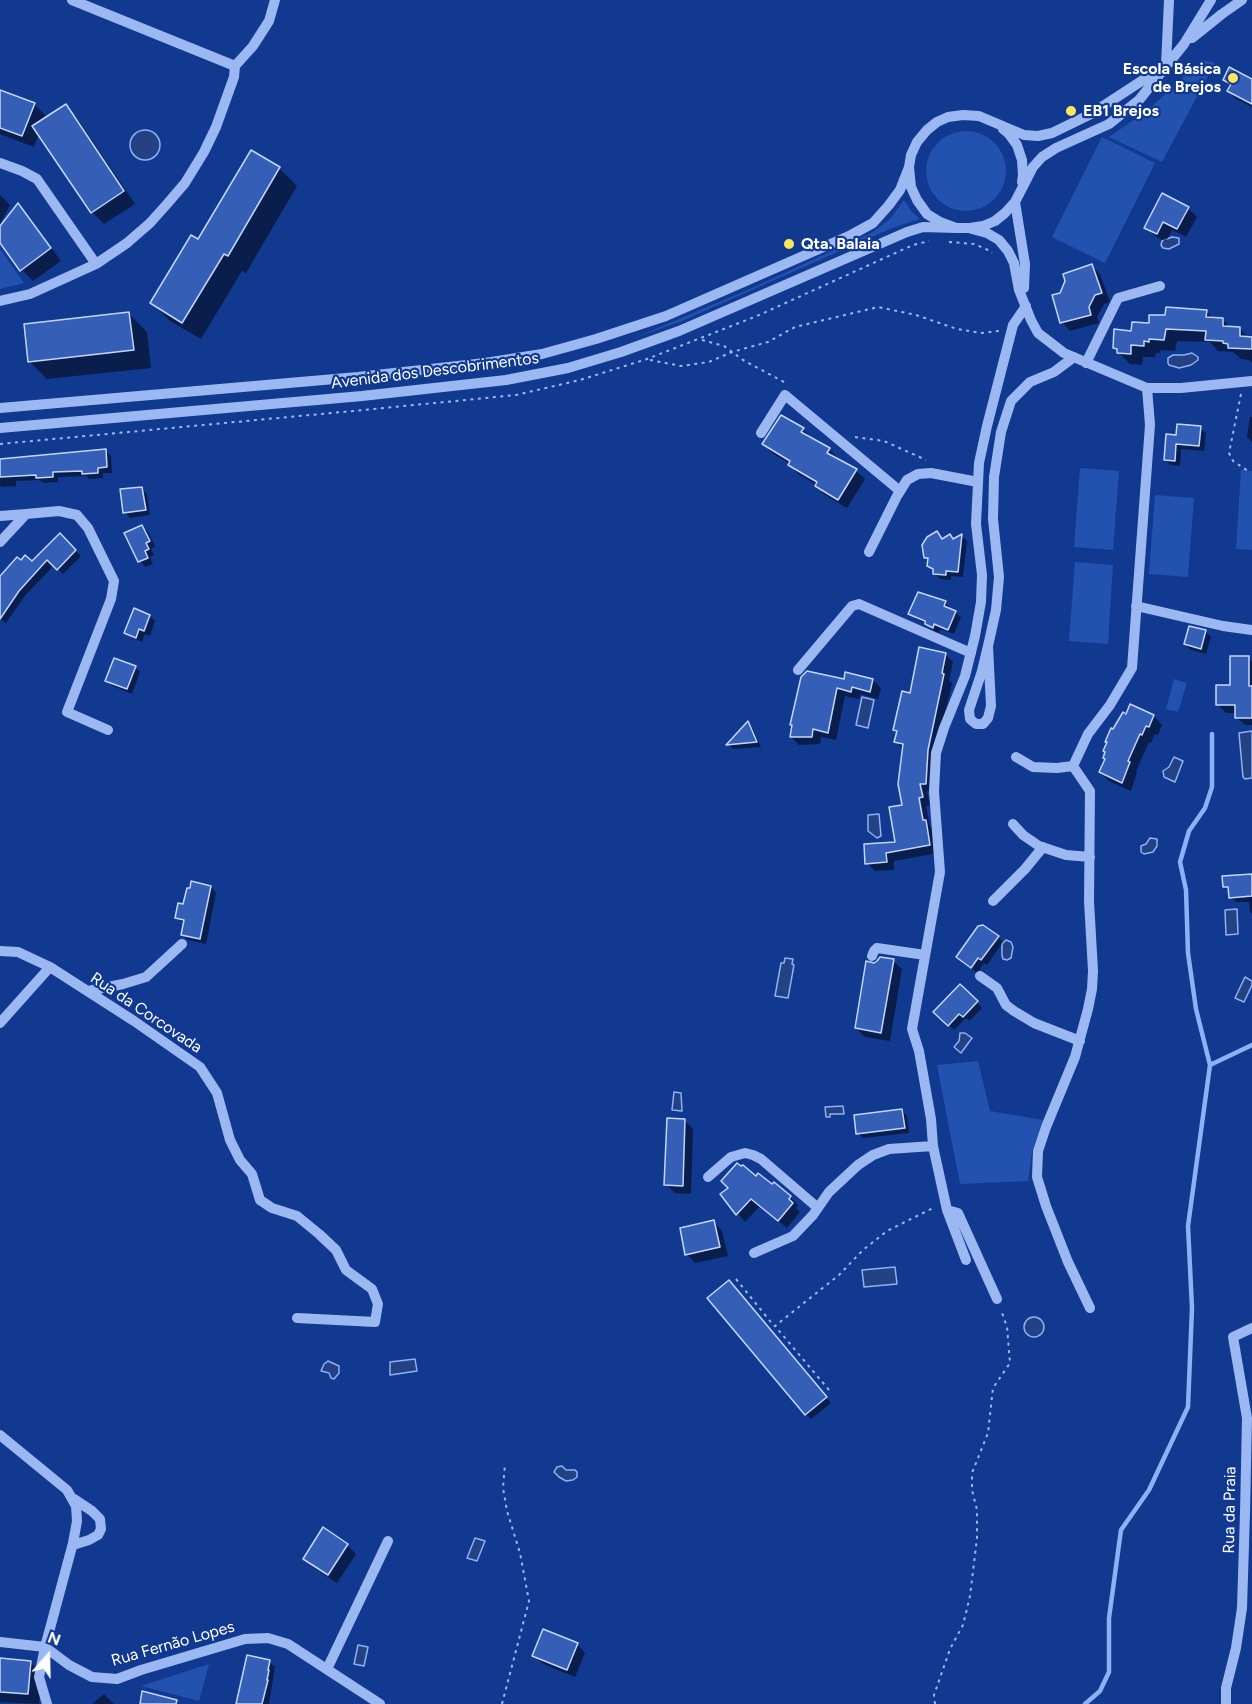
<!DOCTYPE html>
<meta charset="utf-8">
<style>
body{margin:0}
#map{position:relative;width:1252px;height:1704px;overflow:hidden;background:#113990;font-family:Figtree,sans-serif}
canvas{display:block}
.north{position:absolute;left:18px;top:1626px;width:60px;height:60px;-webkit-text-stroke:4px #113990;paint-order:stroke;rotate:20deg;font-size:16px;font-weight:700;line-height:24px;text-align:center;color:#fff}
.north::after{content:'';display:block;margin:auto;width:21px;height:27px;background:#fff;clip-path:polygon(50% 0,100% 100%,50% 72%,0 100%)}
</style>
<div id="map">
<canvas width="1252" height="1704"></canvas>
<div class="north">N</div>
</div>
<script>
const ctx = document.querySelector('canvas').getContext('2d');
ctx.lineJoin = 'round';
function paint(path, color) {
  ctx.fillStyle = color;
  ctx.fill(path, 'evenodd');
}
function toPath(rows) {
  const path = new Path2D();
  for (const r of rows) {
    if (r.length === 3) {
      path.moveTo(r[0] + r[2], r[1]);
      path.arc(r[0], r[1], r[2], 0, 2 * Math.PI);
      continue;
    }
    path.moveTo(r[0], r[1]);
    for (let i = 2; i < r.length; i += 2) path.lineTo(r[i], r[i + 1]);
  }
  return path;
}
function stroke(path, color, width, dash) {
  ctx.strokeStyle = color;
  ctx.lineWidth = width;
  ctx.lineCap = dash ? 'butt' : 'round';
  ctx.setLineDash(dash || []);
  ctx.stroke(path);
}
function write(font, color, halo, rows, align = 'center') {
  ctx.font = font + ' Figtree,sans-serif';
  ctx.lineWidth = 4.5;
  ctx.setLineDash([]);
  ctx.textBaseline = 'middle';
  ctx.strokeStyle = halo;
  ctx.fillStyle = color;
  for (const [text, x, y, turn = 0] of rows) {
    ctx.save();
    ctx.translate(x, y);
    ctx.rotate((+turn || 0) * Math.PI / 180);
    ctx.textAlign = isNaN(turn) ? turn : align;
    if (halo) ctx.strokeText(text, 0, 0);
    ctx.fillText(text, 0, 0);
    ctx.restore();
  }
}
const green = toPath([
 [1202,60,1215,63,1162,162,1109,137,1149,109],
 [966,171,40],
 [1102,137,1155,163,1105,263,1052,237],
 [904,200,911,211,920,219,892,228,682,321,634,338,752,288,873,232,890,219],
 [0,249,24,283,0,289],
 [1080,468,1119,471,1113,550,1074,547],
 [1241,470,1252,471,1252,550,1236,549],
 [1155,495,1194,498,1188,577,1149,574],
 [1075,562,1113,565,1108,644,1069,641],
 [1174,679,1187,683,1178,712,1166,709],
 [978,1061,990,1111,1043,1120,1032,1152,1028,1181,960,1184,937,1065],
 [209,1664,199,1701,141,1686]
]);
const water = toPath([
 [145,145,15],
 [1172,237,1179,238,1179,244,1169,249,1163,248,1161,245,1162,241,1172,237],
 [1192,353,1198,357,1198,360,1191,365,1179,368,1169,365,1168,363,1168,358,1173,355,1184,355,1192,353],
 [862,697,874,700,868,728,856,725,862,697],
 [1252,731,1252,778,1245,779,1243,777,1239,733,1252,731],
 [1174,757,1183,761,1175,782,1164,777,1163,771,1169,767,1174,757],
 [879,814,881,836,877,838,868,831,868,815,879,814],
 [1150,838,1157,839,1157,846,1153,852,1144,854,1141,852,1141,846,1146,844,1150,838],
 [1237,909,1238,934,1226,935,1225,910,1237,909],
 [1006,940,1011,942,1013,947,1011,958,1007,960,1003,959,1002,955,1002,944,1006,940],
 [785,958,793,959,792,964,794,965,788,998,775,996,781,963,784,963,785,958],
 [1245,977,1252,981,1252,985,1244,1002,1235,998,1245,977],
 [960,1033,965,1033,972,1038,961,1053,954,1047,959,1041,960,1033],
 [674,1092,681,1093,682,1111,672,1110,674,1092],
 [843,1106,844,1114,830,1114,830,1117,826,1117,825,1107,843,1106],
 [895,1267,897,1284,864,1287,862,1270,895,1267],
 [1034,1327,10],
 [415,1359,417,1371,390,1375,390,1362,415,1359],
 [328,1361,339,1366,339,1373,334,1379,331,1378,329,1373,321,1371,324,1364,328,1361],
 [562,1466,566,1470,575,1470,577,1472,577,1477,573,1480,566,1481,559,1477,554,1472,557,1467,562,1466],
 [475,1538,485,1541,477,1561,467,1558,475,1538],
 [358,1645,368,1647,364,1666,354,1664,358,1645]
]);
const shadow = toPath([
 [1225,80,1252,80,1252,107,1236,99,1229,91,1231,86],
 [0,91,34,104,46,116,44,120,65,106,77,118,135,204,104,224,92,212,39,133,34,147,0,134],
 [251,152,280,169,297,186,246,273,242,271,201,339,170,321,152,303,199,241],
 [0,195,10,205,0,224],
 [18,206,29,217,61,261,33,281,22,270,0,240,0,229],
 [1188,208,1197,217,1186,237,1172,230,1166,242,1155,236,1146,227],
 [1092,266,1100,274,1110,302,1104,304,1097,317,1099,323,1070,331,1062,322,1061,294],
 [1206,311,1214,319,1223,320,1231,328,1240,329,1249,338,1252,338,1252,363,1249,360,1241,359,1233,352,1218,351,1210,342,1177,341,1175,351,1160,350,1160,353,1156,353,1155,357,1143,357,1142,365,1130,364,1115,348,1133,332,1167,317],
 [129,314,147,332,151,368,47,379,29,361],
 [1250,417,1252,417,1252,442,1247,437],
 [1200,428,1206,433,1204,451,1181,449,1180,466,1171,465,1165,460,1178,437],
 [803,429,812,438,811,439,829,449,838,458,837,460,856,471,865,479,847,508,825,495,816,486,817,485,798,474,790,465,790,464,772,453,764,444],
 [106,451,111,456,112,473,103,473,103,478,89,479,86,476,58,477,58,482,43,483,40,480,16,481,16,486,1,487,0,485,0,460],
 [142,488,147,494,150,515,130,518,125,512],
 [142,526,148,532,155,546,151,549,154,555,150,557,153,564,145,567,140,561,126,534],
 [936,533,943,540,950,536,954,540,962,536,967,541,963,577,951,576,951,580,940,579,929,566,929,561,925,557],
 [60,535,81,556,63,574,54,565,24,597,6,623,0,619,0,587,32,563],
 [945,602,950,608,950,610,955,612,961,617,954,634,940,629,939,633,932,630,925,623,916,619,910,614],
 [150,616,155,621,150,636,145,634,142,642,132,638,126,633],
 [1205,631,1211,637,1206,654,1191,650,1185,644],
 [945,654,953,662,949,681,952,683,935,759,933,791,927,791,930,805,926,806,930,826,933,829,938,853,894,861,894,870,875,871,867,863,897,843,904,806,904,750,896,742,898,732,895,729,911,695],
 [1248,658,1252,661,1252,725,1245,725,1236,717,1236,713,1226,713,1217,704,1231,686],
 [135,667,140,672,132,694,113,686,107,681],
 [847,674,873,680,881,688,878,699,860,694,859,699,845,696,836,740,821,737,820,744,799,745,791,737,793,726,845,680],
 [1131,706,1154,716,1162,725,1158,735,1155,734,1151,743,1149,742,1136,771,1137,772,1131,791,1109,781,1100,772],
 [748,724,753,729,761,747,733,749,728,744],
 [1252,875,1252,914,1250,912,1249,902,1236,902,1230,897,1230,892,1224,887],
 [211,887,216,893,206,944,188,940,182,935,185,924,177,918,185,906],
 [998,937,1003,942,987,965,984,963,977,973,958,957],
 [893,961,902,969,890,1041,865,1037,856,1028,872,965],
 [960,986,982,1008,969,1021,966,1018,954,1030,936,1012],
 [902,1110,907,1116,909,1133,863,1138,858,1133],
 [684,1120,693,1129,691,1194,675,1193,666,1184],
 [756,1178,790,1197,798,1205,796,1208,800,1212,787,1228,760,1206,745,1222,722,1194,730,1189],
 [714,1222,722,1231,728,1256,695,1263,687,1254],
 [734,1288,831,1403,811,1419,806,1414],
 [323,1530,347,1545,356,1554,337,1583,313,1567,304,1559],
 [577,1644,585,1653,575,1677,543,1664,534,1656],
 [0,1660,30,1662,42,1674,39,1704,0,1702],
 [269,1662,275,1667,269,1704,237,1704],
 [104,1694,114,1704,92,1704]
]);
const stream = toPath([
 [1210,1065,1196,1009,1188,953,1186,890,1180,862,1189,831,1205,808,1212,787,1212,734],
 [1085,1704,1100,1691,1109,1672,1109,1618,1121,1530,1149,1490,1188,1407,1192,1308,1188,1226,1210,1065,1252,1045]
]);
const building = toPath([
 [1229,67,1252,79,1252,104,1227,91,1231,84,1223,80,1229,67],
 [0,90,35,103,22,136,0,128,0,90],
 [66,104,124,191,91,213,32,126,66,104],
 [251,150,280,167,228,256,224,254,182,323,150,303,191,235,198,239,251,150],
 [1162,193,1189,207,1177,229,1163,222,1157,234,1144,228,1162,193],
 [18,203,51,248,20,271,0,243,0,226,18,203],
 [1092,264,1102,293,1095,295,1089,307,1091,315,1060,323,1052,295,1060,293,1065,281,1063,274,1092,264],
 [1166,307,1207,310,1206,317,1223,318,1223,326,1240,327,1240,336,1252,337,1252,349,1228,348,1228,344,1223,343,1223,341,1205,340,1206,331,1166,329,1164,340,1149,339,1149,342,1144,341,1144,346,1131,345,1131,354,1117,353,1117,349,1113,348,1114,329,1131,331,1132,322,1149,323,1149,315,1165,315,1166,307],
 [129,312,134,350,28,362,24,324,129,312],
 [781,415,804,428,801,432,830,448,827,453,857,469,838,500,815,486,817,482,788,465,790,461,762,444,781,415],
 [1177,424,1201,426,1199,446,1176,444,1175,461,1164,460,1166,434,1176,435,1177,424],
 [106,449,107,467,98,468,98,473,82,474,82,471,53,472,53,477,36,478,36,475,0,477,0,459,106,449],
 [142,487,146,510,123,513,120,489,142,487],
 [142,525,150,541,146,543,149,549,145,551,148,558,138,562,124,533,142,525],
 [937,531,942,539,950,534,953,539,962,534,958,572,946,571,946,575,933,574,933,569,927,566,928,558,924,558,922,545,927,537,937,531],
 [60,533,76,550,57,570,47,560,19,591,0,619,0,576,17,557,21,560,25,555,32,561,60,533],
 [918,592,946,601,944,606,956,611,948,630,934,624,933,628,925,624,925,621,908,614,918,592],
 [134,608,150,615,144,631,139,629,136,638,124,633,134,608],
 [1189,626,1206,630,1201,649,1184,644,1189,626],
 [919,647,946,653,942,673,944,674,928,750,926,784,920,784,923,797,919,798,923,820,926,820,930,845,886,853,887,862,865,864,864,844,895,842,889,807,902,805,898,784,903,744,894,742,897,731,893,730,902,691,910,693,919,647],
 [1230,656,1249,656,1249,686,1252,686,1252,718,1235,718,1235,705,1216,705,1216,685,1230,685,1230,656],
 [114,658,136,666,127,689,105,681,114,658],
 [807,671,844,679,845,672,873,679,870,692,852,687,851,692,837,688,828,733,813,729,812,737,790,737,792,725,790,725,801,677,807,671],
 [1130,704,1154,715,1149,727,1146,726,1142,735,1140,734,1128,761,1130,762,1122,783,1099,772,1105,759,1103,758,1105,752,1103,751,1107,742,1105,742,1111,728,1113,729,1123,712,1126,714,1130,704],
 [748,721,757,742,726,745,748,721],
 [1252,874,1252,896,1229,898,1228,887,1223,887,1222,876,1252,874],
 [191,881,211,886,200,939,181,935,184,920,175,918,178,903,183,904,187,888,190,888,191,881],
 [983,925,999,936,981,960,978,958,971,968,956,957,978,926,983,925],
 [880,957,894,959,881,1033,855,1028,866,961,874,963,877,961,880,957],
 [960,984,978,1001,963,1017,959,1014,948,1026,933,1012,960,984],
 [902,1109,905,1128,856,1134,854,1115,902,1109],
 [667,1118,685,1119,683,1186,664,1185,667,1118],
 [737,1163,741,1166,743,1165,756,1176,758,1173,772,1184,774,1182,791,1196,789,1199,793,1203,778,1221,751,1199,736,1215,720,1194,728,1188,721,1181,737,1163],
 [714,1220,720,1247,685,1255,680,1228,714,1220],
 [729,1280,827,1397,805,1415,707,1298,729,1280],
 [323,1527,348,1544,328,1575,303,1559,323,1527],
 [543,1629,578,1643,567,1670,532,1656,543,1629],
 [247,1655,270,1660,268,1670,269,1670,267,1680,268,1680,262,1704,236,1704,247,1655],
 [0,1658,31,1661,28,1694,0,1692,0,1658],
 [142,1691,177,1700,176,1704,140,1704,142,1691]
]);
const path = toPath([
 [949,242,974,244,988,250,992,253],
 [702,340,724,346,743,360,784,382],
 [650,360,681,366,709,362,732,352,768,342,795,327,878,307,916,315,957,329,981,333,999,331],
 [1241,394,1229,453,1233,461,1248,471],
 [855,437,884,441,926,460],
 [0,444,353,411,516,395,580,380,647,359,757,316,913,245,929,241],
 [736,1279,774,1326],
 [829,1390,775,1326,839,1275,863,1250,887,1231,935,1207],
 [502,1704,529,1601,520,1553,507,1511,503,1488,505,1464],
 [935,1704,934,1695,950,1649,963,1625,970,1596,977,1538,977,1510,972,1490,972,1473,988,1433,993,1388,1010,1363,1007,1327,1001,1310]
]);
const minor = toPath([
 [72,0,235,66],
 [1192,38,1222,14,1242,0],
 [1166,65,1091,114,1052,133,1038,136,1024,135,979,116,963,115,948,117,937,122,927,130,917,142,911,155,909,167,911,187,917,200,927,214,940,222,956,228,970,228,983,226,995,221,1005,213,1015,202,1033,167,1042,157,1056,148,1109,124,1139,100,1184,44,1211,0],
 [1166,65,1169,0],
 [1003,129,1009,134,1017,145,1022,160,1023,175,1022,182],
 [0,163,22,171,37,179,96,264],
 [1015,202,1025,264,1024,288],
 [972,229,987,233,999,240,1008,251,1014,263,1019,290,1031,320,1038,333,1064,353,1147,388,1181,388,1252,381],
 [0,301,30,294,96,264,127,243,150,223,167,204,185,183,204,152,216,127,234,77,235,66,253,46,269,21,275,0],
 [1086,363,1118,298,1160,286],
 [0,408,358,377,485,363,542,354,596,339,666,316,851,235,873,223,889,205,900,190,909,167],
 [0,428,362,396,506,380,568,368,621,352,679,331,907,232,923,227,956,228],
 [761,433,785,395,900,491],
 [0,516,26,514],
 [0,542,26,514,59,511,77,515,88,528,114,581,111,599,67,712,108,730],
 [869,552,897,496,907,480,918,474,931,473,978,482],
 [1136,606,1223,626,1252,630],
 [988,646,991,706,988,718,983,724,976,724,970,719,969,710,982,671,988,646,996,610,999,577,993,519,994,477,1001,432,1011,401,1030,382,1054,372,1074,357],
 [798,670,852,606,859,604,971,653],
 [1016,757,1033,767,1057,768,1073,766],
 [1013,824,1023,835,1039,846,1066,855,1090,857],
 [993,901,1025,869,1043,847],
 [0,951,18,952,50,967,134,1021,200,1067,217,1093,230,1140,240,1160,252,1174,260,1200,272,1208,297,1216,319,1234,336,1250,346,1270,372,1289,378,1304,375,1322,297,1318],
 [872,956,874,951,877,948,925,955],
 [980,976,997,988,1006,1005,1014,1011,1034,1023,1080,1041],
 [88,991,123,984,146,977,182,944],
 [0,1023,50,967],
 [708,1177,731,1157,745,1153,753,1155,761,1159,818,1208],
 [947,1210,958,1213,997,1299],
 [754,1253,793,1236,813,1215,829,1192,858,1165,873,1155,889,1149,933,1146],
 [966,1260,947,1210,933,1146,931,1119,919,1051,912,1029,940,872,934,791,936,753,944,728,965,676,975,636,981,602,982,575,976,524,979,463,987,426,1013,325,1026,306],
 [1090,1308,1068,1262,1046,1206,1037,1177,1038,1151,1046,1127,1075,1057,1088,1009,1092,989,1093,971,1089,901,1090,791,1073,766,1088,734,1110,705,1132,668,1150,425,1147,388],
 [0,1435,67,1490,76,1506,77,1521,73,1543,45,1647,39,1677,47,1704],
 [73,1545,89,1540,98,1535,101,1529,100,1519,92,1511,74,1499],
 [0,1642,45,1647,69,1665,92,1677,117,1679,141,1670,245,1639,268,1638,288,1644,380,1704],
 [327,1669,388,1541],
 [1226,1704,1226,1688,1236,1648,1242,1608,1245,1513,1247,1418,1233,1337,1252,1328]
]);
const markers = [
 [1233,78,6,"#ffe55d"],
 [1071,111,6,"#ffe55d"],
 [789,244,6,"#ffe55d"]
];
const poiNames = [
 ["Escola Básica",1221,69,"right"],
 ["de Brejos",1221,87,"right"],
 ["EB1 Brejos",1083,111],
 ["Qta. Balaia",801,244]
];
const streetNames = [
 ["Avenida dos Descobrimentos",435,371,-7],
 ["Rua da Corcovada",146,1013,34],
 ["Rua da Praia",1230,1510,-89],
 ["Rua Fernão Lopes",173,1644,-16]
];
paint(green, '#2351af');
paint(water, '#234183');
stroke(water, '#8db1f6', 1.5);
paint(shadow, '#0007');
stroke(stream, '#8db1f6', 4.5);
paint(building, '#355fb7');
stroke(building, '#c3d6fd', 1.5);
stroke(path, '#9cb8f2', 2, [3, 4.5]);
stroke(minor, '#9cb8f2', 10);
for (const [x, y, r, color] of markers) {
  const dot = new Path2D();
  dot.arc(x, y, r, 0, 2 * Math.PI);
  ctx.fillStyle = color;
  ctx.fill(dot);
  stroke(dot, '#113990', 2);
}
write('bold 16px', '#fff', '#113990', poiNames, 'left');
write('16px', '#fff', '#113990', streetNames);
</script>
